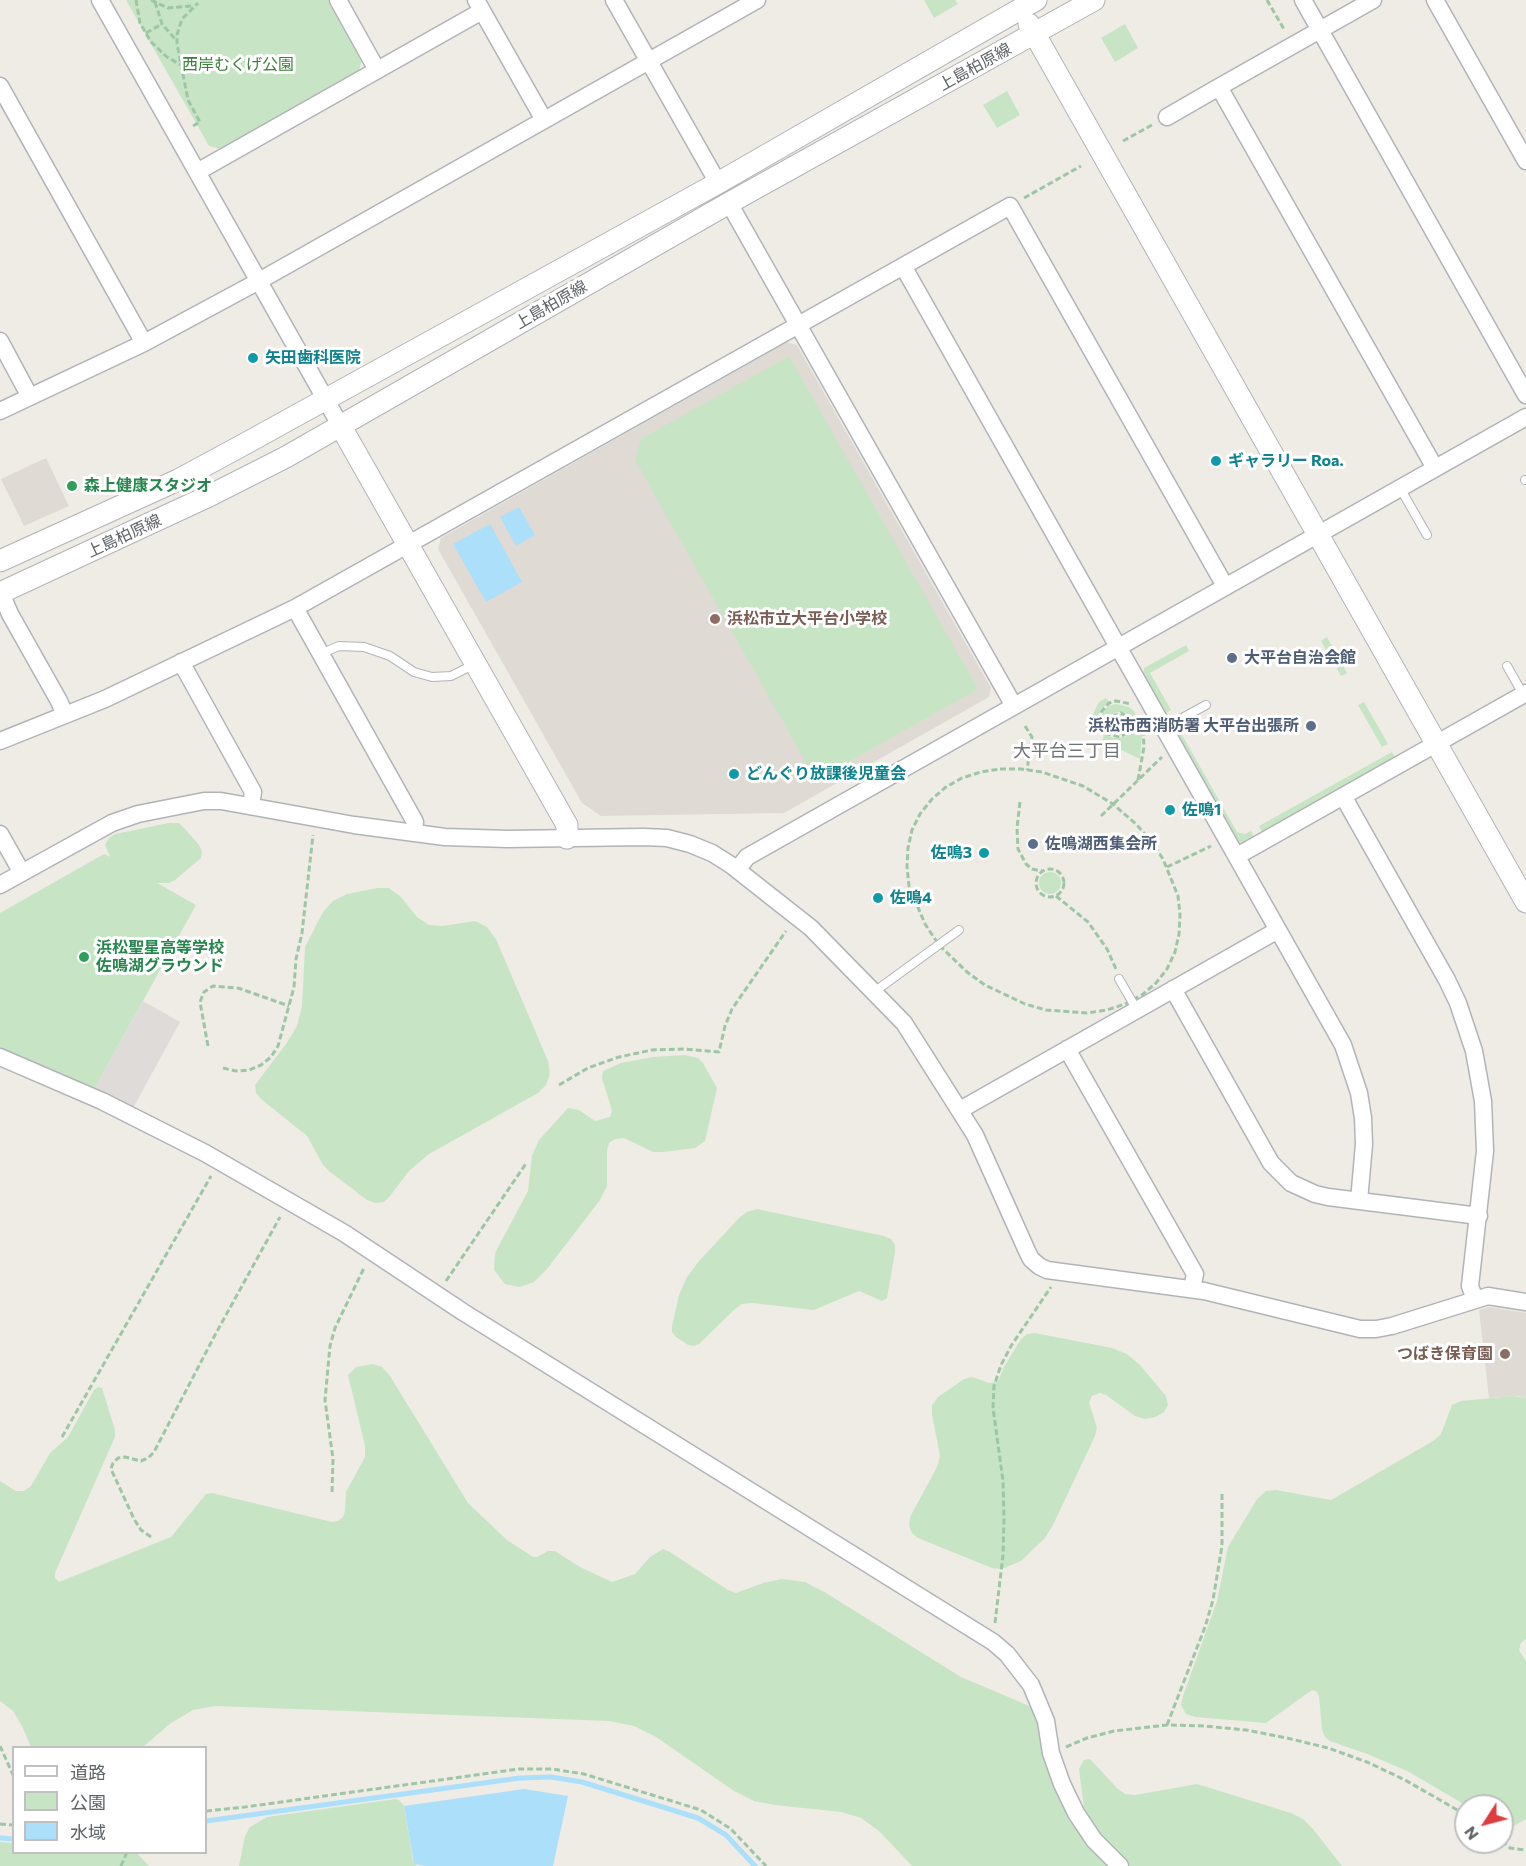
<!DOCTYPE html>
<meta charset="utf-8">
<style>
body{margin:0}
#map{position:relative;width:1526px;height:1866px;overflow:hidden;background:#efece6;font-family:Commissioner,"Noto Sans JP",sans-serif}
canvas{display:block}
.legend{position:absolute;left:12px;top:1746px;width:195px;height:108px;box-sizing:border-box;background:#fff;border:2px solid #bfc0c1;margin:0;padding:8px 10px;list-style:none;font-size:18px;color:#5e6265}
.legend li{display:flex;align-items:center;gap:12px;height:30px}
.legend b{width:30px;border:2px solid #bfc0c1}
.north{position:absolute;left:1454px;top:1794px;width:60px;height:60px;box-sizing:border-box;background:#fff;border:2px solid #bfc0c1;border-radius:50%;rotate:234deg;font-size:16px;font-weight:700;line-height:24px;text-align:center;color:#5e6265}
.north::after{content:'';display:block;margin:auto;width:21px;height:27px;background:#df3c3f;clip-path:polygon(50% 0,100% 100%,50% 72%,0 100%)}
</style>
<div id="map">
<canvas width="1526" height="1866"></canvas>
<ul class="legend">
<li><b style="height:8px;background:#fff"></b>道路</li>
<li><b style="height:16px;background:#c7e5c4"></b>公園</li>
<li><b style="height:16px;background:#abdffa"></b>水域</li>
</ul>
<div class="north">N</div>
</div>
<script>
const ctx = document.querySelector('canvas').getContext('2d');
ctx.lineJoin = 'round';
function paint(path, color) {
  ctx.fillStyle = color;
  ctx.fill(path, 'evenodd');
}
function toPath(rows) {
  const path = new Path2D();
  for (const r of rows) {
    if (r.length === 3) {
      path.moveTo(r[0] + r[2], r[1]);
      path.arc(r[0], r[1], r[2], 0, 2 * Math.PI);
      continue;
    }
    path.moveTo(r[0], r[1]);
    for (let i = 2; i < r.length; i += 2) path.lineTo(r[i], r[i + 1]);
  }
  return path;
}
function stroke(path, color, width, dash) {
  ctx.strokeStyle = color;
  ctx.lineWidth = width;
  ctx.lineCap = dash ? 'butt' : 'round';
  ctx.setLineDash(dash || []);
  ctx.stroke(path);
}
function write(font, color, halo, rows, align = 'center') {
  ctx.font = font + ' Commissioner,"Noto Sans JP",sans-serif';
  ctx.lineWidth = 6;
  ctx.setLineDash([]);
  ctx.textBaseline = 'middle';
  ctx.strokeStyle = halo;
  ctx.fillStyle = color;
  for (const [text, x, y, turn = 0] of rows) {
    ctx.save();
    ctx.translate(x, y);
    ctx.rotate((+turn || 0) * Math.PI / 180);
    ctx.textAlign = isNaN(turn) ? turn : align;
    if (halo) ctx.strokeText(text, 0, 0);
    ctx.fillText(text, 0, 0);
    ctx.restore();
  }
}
const industrial = toPath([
 [143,1001,180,1022,132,1110,93,1091]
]);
const education = toPath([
 [787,342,797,345,991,688,989,697,784,813,601,816,582,803,438,549,441,538],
 [46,458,69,506,24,526,1,479],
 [1489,1307,1526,1313,1526,1398,1518,1396,1489,1398,1479,1310]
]);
const green = toPath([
 [126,0,328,0,362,60,359,71,220,149,209,146],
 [924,0,955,0,958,4,934,18],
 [1125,24,1138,48,1115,62,1101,38],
 [1007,91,1020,115,997,128,983,105],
 [789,356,978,689,816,780,635,460,641,439],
 [1327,637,1347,673,1341,676,1321,641],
 [1186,645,1189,651,1150,673,1171,710,1165,714,1143,674,1144,668],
 [1106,698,1109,702,1099,711,1098,718,1102,731,1113,738,1125,737,1130,733,1133,723,1126,713,1117,712,1111,718,1112,726,1118,732,1126,729,1127,721,1124,718,1117,719,1116,725,1122,725,1121,723,1118,723,1121,720,1125,725,1122,729,1119,729,1114,725,1115,717,1121,714,1128,719,1130,728,1124,734,1120,735,1108,733,1104,729,1101,718,1103,711,1110,705,1117,704,1129,707,1134,711,1140,726,1142,736,1140,759,1102,741,1104,736,1086,728,1099,702],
 [1364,702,1388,744,1382,747,1358,705],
 [1181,733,1237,832,1245,834,1251,831,1254,837,1243,843,1238,842,1177,735],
 [1392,752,1395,757,1262,832,1259,826],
 [169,823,179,823,186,830,199,845,202,851,201,858,175,880,169,883,157,883,196,905,93,1091,0,1051,0,913,104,854,110,857,105,845,109,838,115,834],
 [1050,883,11],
 [377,888,389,888,401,897,417,917,429,925,442,926,475,921,487,927,496,939,548,1061,550,1074,546,1085,538,1093,429,1154,409,1171,390,1196,384,1202,375,1203,367,1200,330,1172,323,1165,307,1136,261,1099,256,1093,255,1085,286,1044,297,1026,302,1006,305,947,323,912,333,901,347,894],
 [685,1055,698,1058,703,1063,717,1088,705,1141,695,1148,664,1152,653,1152,624,1138,615,1139,609,1143,607,1150,607,1186,600,1200,547,1269,534,1282,520,1287,505,1284,494,1270,495,1253,528,1191,532,1156,539,1140,568,1108,579,1110,595,1121,610,1117,612,1111,602,1078,603,1071,621,1063,653,1057],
 [757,1209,884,1236,891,1239,895,1245,895,1252,887,1298,882,1301,859,1291,814,1310,752,1303,742,1304,734,1310,699,1344,694,1346,688,1345,676,1337,672,1332,672,1326,679,1295,687,1277,699,1261,740,1217,747,1212],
 [1035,1333,1112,1348,1127,1354,1140,1365,1166,1396,1168,1405,1164,1412,1155,1417,1145,1419,1135,1416,1106,1395,1100,1393,1092,1396,1089,1402,1097,1428,1095,1436,1053,1525,1045,1538,1021,1561,1002,1569,992,1568,918,1538,912,1533,909,1526,910,1517,937,1467,940,1456,932,1414,932,1405,938,1397,964,1379,972,1377,990,1383,998,1381,1004,1367,1021,1339,1027,1334],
 [373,1364,382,1367,390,1376,468,1503,507,1540,533,1557,537,1557,548,1551,555,1551,580,1567,612,1582,635,1574,650,1557,663,1549,670,1552,728,1590,736,1593,763,1583,782,1579,805,1582,826,1593,961,1677,1032,1707,1110,1866,912,1866,879,1831,861,1818,841,1812,775,1805,754,1801,734,1791,656,1737,634,1726,609,1721,216,1706,193,1710,171,1723,143,1747,31,1747,22,1726,13,1711,0,1701,0,1481,16,1491,24,1491,31,1486,50,1453,68,1437,94,1390,98,1387,102,1388,115,1430,115,1437,55,1573,55,1578,59,1582,171,1537,206,1494,212,1493,332,1522,338,1521,343,1517,345,1511,346,1492,365,1457,365,1446,348,1375,356,1367],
 [1514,1396,1526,1398,1526,1639,1521,1643,1519,1650,1526,1661,1526,1819,1512,1827,1502,1825,1502,1806,1467,1806,1409,1772,1370,1755,1330,1741,1325,1737,1322,1730,1319,1696,1316,1691,1312,1690,1266,1723,1195,1717,1186,1714,1181,1705,1183,1696,1217,1601,1228,1547,1257,1499,1266,1491,1276,1490,1331,1500,1433,1441,1441,1434,1452,1405,1461,1401],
 [1090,1759,1117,1788,1125,1794,1135,1795,1197,1784,1291,1813,1303,1819,1313,1829,1342,1866,1130,1866,1100,1835,1084,1808,1079,1769,1084,1760],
 [395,1799,399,1800,404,1806,413,1861,417,1866,424,1866,239,1866,245,1836,250,1827,267,1817],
 [0,1842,13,1843,14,1852,137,1853,149,1866,0,1866]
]);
const water = toPath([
 [519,507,535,535,516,546,500,517],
 [490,524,522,582,486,602,453,544],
 [524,1789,568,1796,553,1866,425,1866,414,1864,404,1806]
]);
const stream = toPath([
 [206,1821,520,1778,551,1777,582,1782,698,1818,726,1835,755,1866],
 [0,1838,14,1839]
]);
const path = toPath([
 [136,0,140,23,151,42,167,57,181,65],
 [151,0,168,8,192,6],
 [1267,0,1285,31],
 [155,2,162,24,177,41],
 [146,33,162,24],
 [193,126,200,122,188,100,177,44,177,35,182,19,198,3],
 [1123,141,1152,125],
 [1024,198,1081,166],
 [1121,724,1117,724,1121,719,1126,722,1126,725,1125,728,1119,730,1115,729,1112,722,1114,716,1121,713,1130,718,1131,723,1129,732,1120,737,1108,734,1100,724,1101,712,1109,703,1116,701,1131,704],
 [1025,726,1032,737,1027,770],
 [1000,769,1021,769,1042,772,1083,786,1113,804,1137,825,1151,841,1163,859,1178,896,1180,915,1179,934,1175,952,1167,969,1156,983,1142,995,1125,1004,1107,1010,1087,1013,1046,1010,1025,1004,985,985,967,972,939,945,925,924,909,886,907,867,908,848,912,830,920,814,932,799,946,787,962,778,981,772,1000,769],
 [1138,780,1144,747,1143,728],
 [1020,802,1017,828,1018,849,1026,864,1032,869,1042,871],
 [1101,816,1162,757],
 [1167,867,1211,846],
 [1050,883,14],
 [1056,896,1088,922,1107,949,1116,969],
 [208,1046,200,1002,204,992,213,986,238,988,289,1006],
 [223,1068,236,1071,249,1070,261,1065,271,1057,278,1046,294,987,296,959,302,933,313,835],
 [559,1085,588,1068,619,1057,652,1050,685,1049,719,1052,725,1026,732,1009,786,931],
 [446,1281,527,1162],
 [62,1437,211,1176],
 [332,1492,333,1459,325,1400,330,1346,335,1328,364,1268],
 [151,1537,141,1530,134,1519,111,1469,113,1463,118,1458,125,1457,141,1461,148,1458,154,1452,215,1335,280,1217],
 [995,1623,1003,1555,1004,1518,1003,1481,993,1408,994,1386,1001,1365,1011,1346,1051,1287],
 [1167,1725,1205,1627,1213,1600,1222,1546,1222,1491],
 [0,1746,14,1777],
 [1066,1747,1087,1738,1114,1731,1167,1725,1204,1726,1246,1730,1287,1738,1328,1748,1367,1762,1405,1780,1466,1815],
 [206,1811,245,1807,519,1769,552,1769,584,1774,701,1810,731,1829,766,1866],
 [0,1824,14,1825],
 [1502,1841,1510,1848,1526,1850],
 [121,1866,127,1852]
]);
const service = toPath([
 [1525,480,1526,480],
 [1400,488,1427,535],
 [320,654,339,646,364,647,390,656,414,672,432,677,451,676,475,664],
 [1507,666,1523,694],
 [1164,728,1206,705],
 [1119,979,1137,1010],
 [874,992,959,930]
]);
const minor = toPath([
 [100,0,340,425],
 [338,0,377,70],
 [476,0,544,120],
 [614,0,718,183],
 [1303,0,1526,395],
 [1373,0,1219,87,1435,468],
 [1435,0,1526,161],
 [0,86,144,343],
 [1167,117,1219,87],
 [197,172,482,11],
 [729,203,1014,706],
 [903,266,1343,1045,1359,1093,1363,1118,1364,1144,1359,1201],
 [0,341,30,397],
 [0,411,144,343,259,281,757,0],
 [1,593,10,614,59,701,65,715],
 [295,608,415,822,414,833],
 [181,662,253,792,251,806],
 [0,741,105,699,295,608,1010,206,1225,586],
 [1343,796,1447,980,1458,1003,1474,1051,1483,1101,1485,1151,1470,1286,1475,1300],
 [0,834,22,873],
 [1237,856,1526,693],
 [737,870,747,857,1526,417],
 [0,885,112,823,138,814,204,801,221,801,354,825,445,837,508,839,643,837,667,838,690,844,712,853,731,865,811,928,904,1023,975,1135,1027,1251,1031,1259,1039,1266,1047,1270,1204,1291,1360,1329,1376,1329,1392,1326,1488,1296,1526,1302],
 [1173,989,1271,1163,1291,1183,1315,1194,1328,1197,1479,1216],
 [1067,1049,1195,1274,1192,1289],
 [0,1057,102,1101,205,1153,344,1233,463,1312,993,1642,1007,1654,1031,1685,1046,1721,1051,1753,1062,1784,1076,1813,1094,1840,1120,1866],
 [960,1110,1278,930]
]);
const tertiary = toPath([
 [1029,24,1526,902],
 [340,425,567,825,567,838],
 [0,561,178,480,241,446,718,183,1036,0],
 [0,593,211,495,286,457,729,203,1094,0]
]);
const markers = [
 [253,358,6,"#0f9aa8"],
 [1216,461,6,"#0f9aa8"],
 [72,486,6,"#2e9e5b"],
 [715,619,6,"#8d6e63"],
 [1232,658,6,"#5c6f8a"],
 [1311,726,6,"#5c6f8a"],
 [734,774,6,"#0f9aa8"],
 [1170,810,6,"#0f9aa8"],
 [1033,844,6,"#5c6f8a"],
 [984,853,6,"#0f9aa8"],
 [878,898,6,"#0f9aa8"],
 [84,957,6,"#2e9e5b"],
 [1505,1354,6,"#8d6e63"]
];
const parkNames = [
 ["西岸むくげ公園",238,65]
];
const streetNames = [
 ["上島柏原線",975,67,-29],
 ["上島柏原線",551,305,-30],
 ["上島柏原線",124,536,-25]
];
const cultureNames = [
 ["矢田歯科医院",265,358],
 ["ギャラリー Roa.",1228,461],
 ["どんぐり放課後児童会",746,774],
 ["佐鳴1",1182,810],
 ["佐鳴3",972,853,"right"],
 ["佐鳴4",890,898]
];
const leisureNames = [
 ["森上健康スタジオ",84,486],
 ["浜松聖星高等学校",96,948],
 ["佐鳴湖グラウンド",96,966]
];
const educationNames = [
 ["浜松市立大平台小学校",727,619],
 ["つばき保育園",1493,1354,"right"]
];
const serviceNames = [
 ["大平台自治会館",1244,658],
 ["浜松市西消防署 大平台出張所",1299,726,"right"],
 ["佐鳴湖西集会所",1045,844]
];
const neighbourhoodNames = [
 ["大平台三丁目",1067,751]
];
paint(industrial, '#dedbd8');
paint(education, '#dfdbd4');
paint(green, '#c7e5c4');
paint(water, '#abdffa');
stroke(stream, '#abdffa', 5);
stroke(service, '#b1b4b7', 10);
stroke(minor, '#b1b4b7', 19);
stroke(tertiary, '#b1b4b7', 23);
stroke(path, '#9ec6a6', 3, [6, 3]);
stroke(service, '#fff', 8);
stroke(minor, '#fff', 16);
stroke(tertiary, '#fff', 21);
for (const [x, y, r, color] of markers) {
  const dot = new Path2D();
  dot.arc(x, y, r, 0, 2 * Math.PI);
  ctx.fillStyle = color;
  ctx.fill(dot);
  stroke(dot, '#fff', 2);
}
write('16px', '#3d803a', '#fff', parkNames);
write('16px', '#5e6265', '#fff', streetNames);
write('bold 16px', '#0d838f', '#fff', cultureNames, 'left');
write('bold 16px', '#27864d', '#fff', leisureNames, 'left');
write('bold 16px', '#785e54', '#fff', educationNames, 'left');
write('bold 16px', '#4e5e75', '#fff', serviceNames, 'left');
write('18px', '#6f7477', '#fff', neighbourhoodNames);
</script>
